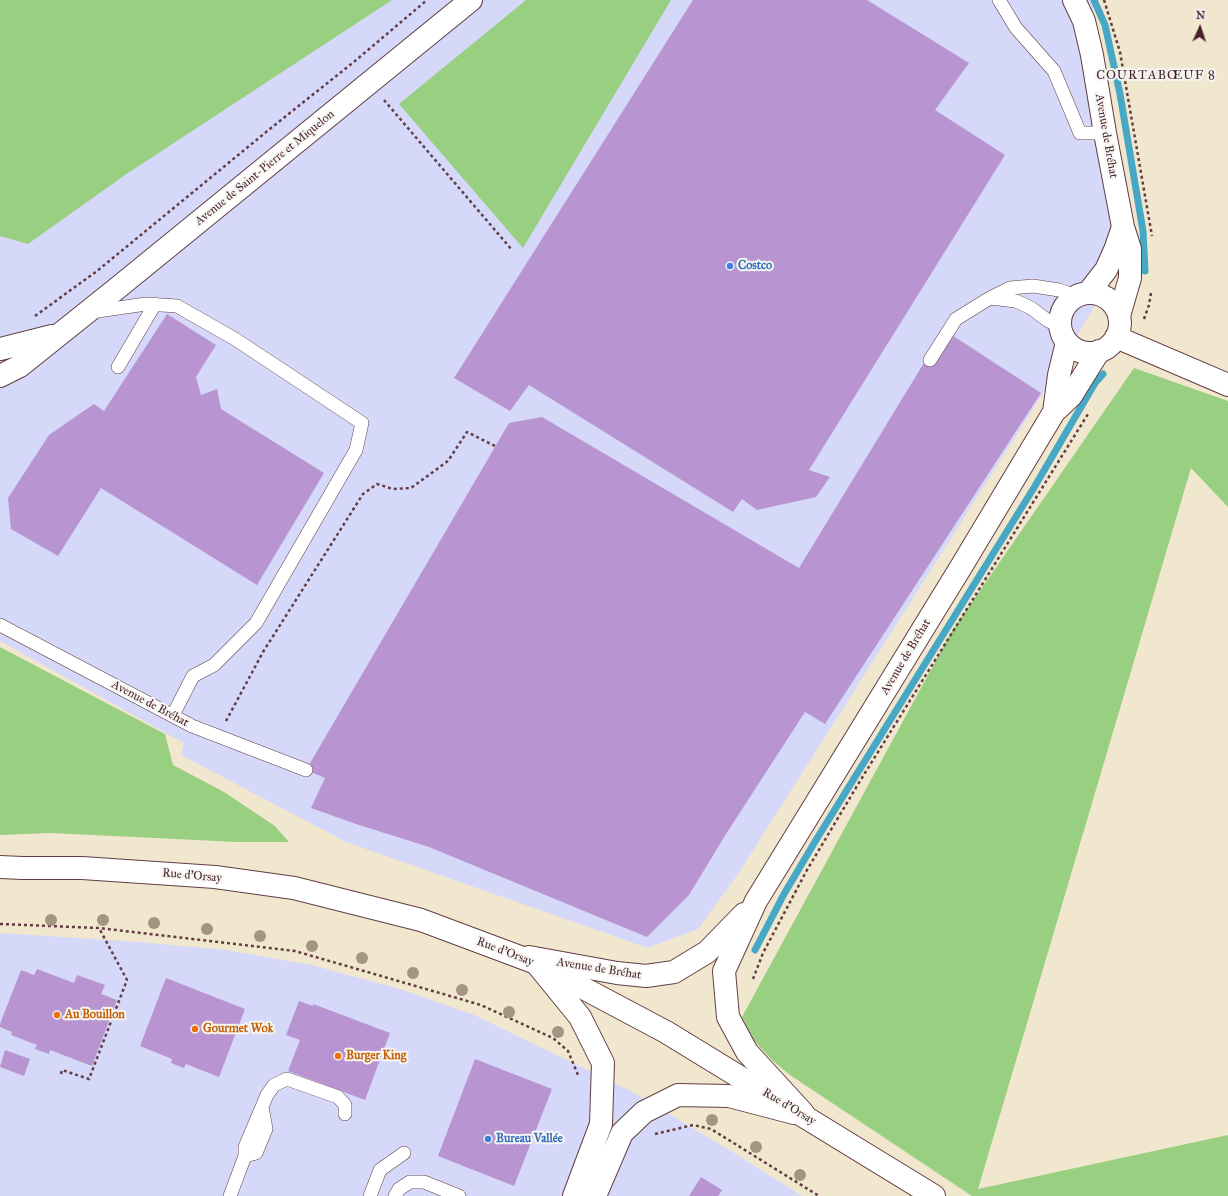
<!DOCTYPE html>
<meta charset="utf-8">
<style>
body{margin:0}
#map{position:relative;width:1228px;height:1196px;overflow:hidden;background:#f1e6ce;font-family:"IM FELL Great Primer",serif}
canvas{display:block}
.north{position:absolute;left:1180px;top:8px;width:40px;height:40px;-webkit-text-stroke:3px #f6f6f2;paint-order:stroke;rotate:3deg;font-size:11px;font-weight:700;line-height:16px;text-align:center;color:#4a1f2b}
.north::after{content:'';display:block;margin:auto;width:14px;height:18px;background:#4a1f2b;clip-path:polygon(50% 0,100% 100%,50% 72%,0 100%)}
</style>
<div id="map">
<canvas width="1228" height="1196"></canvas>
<div class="north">N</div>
</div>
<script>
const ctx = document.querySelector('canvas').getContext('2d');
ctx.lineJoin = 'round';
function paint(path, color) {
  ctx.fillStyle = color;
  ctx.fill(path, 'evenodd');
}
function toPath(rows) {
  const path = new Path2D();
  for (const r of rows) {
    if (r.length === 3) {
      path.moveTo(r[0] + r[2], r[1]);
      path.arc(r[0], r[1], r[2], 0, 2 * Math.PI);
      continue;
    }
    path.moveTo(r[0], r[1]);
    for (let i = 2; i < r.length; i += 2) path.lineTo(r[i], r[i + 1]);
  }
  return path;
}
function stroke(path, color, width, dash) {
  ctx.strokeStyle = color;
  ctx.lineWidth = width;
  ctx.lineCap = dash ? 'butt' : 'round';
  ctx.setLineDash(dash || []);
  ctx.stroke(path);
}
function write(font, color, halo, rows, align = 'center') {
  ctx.font = font + ' "IM FELL Great Primer",serif';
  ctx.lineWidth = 4;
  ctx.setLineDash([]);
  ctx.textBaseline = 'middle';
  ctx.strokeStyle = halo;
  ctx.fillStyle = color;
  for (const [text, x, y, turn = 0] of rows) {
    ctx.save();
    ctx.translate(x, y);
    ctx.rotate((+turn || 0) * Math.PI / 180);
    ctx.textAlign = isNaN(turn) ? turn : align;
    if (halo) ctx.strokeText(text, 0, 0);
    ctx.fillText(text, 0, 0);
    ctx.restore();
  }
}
const built = toPath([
 [0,0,1092,0,1119,233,1109,282,1043,393,738,874,698,929,648,948,346,842,181,755,184,743,0,641],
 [0,933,138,942,226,950,311,965,397,988,474,1015,629,1090,731,1151,802,1196,0,1196]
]);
const green = toPath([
 [0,0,392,0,125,175,28,244,0,236],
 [526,0,671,0,523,248,399,104],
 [1134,368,1228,401,1228,507,1191,468,978,1189,1228,1135,1228,1196,972,1196,790,1075,772,1060,751,1037,742,1017,952,631],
 [0,647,165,734,173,765,224,792,275,826,289,842,238,842,50,833,0,835]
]);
const stream = toPath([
 [1094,0,1105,25,1120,94,1143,231,1145,271],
 [755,950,784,894,816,840,1035,486,1095,383,1103,374]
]);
const building = toPath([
 [693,0,867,0,969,63,935,110,1005,155,809,470,830,477,816,497,757,510,742,499,733,512,529,385,510,411,454,378],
 [167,314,216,345,196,377,201,395,217,389,221,409,324,473,257,585,101,488,58,556,11,529,8,498,49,435,94,404,104,411],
 [944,330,1041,393,825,724,805,712,726,834,689,895,647,937,429,847,356,824,311,808,325,778,306,770,509,423,542,417,799,568],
 [37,969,74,983,77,975,105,985,101,994,117,1000,92,1066,50,1050,49,1054,35,1049,37,1045,11,1035,12,1032,0,1027,0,1024,21,970,34,975],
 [166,978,245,1009,219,1077,186,1064,184,1068,171,1063,172,1059,140,1046],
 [299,1001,313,1006,313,1004,390,1033,365,1100,288,1071,300,1040,286,1035],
 [5,1050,30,1059,24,1076,0,1067],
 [475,1059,552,1089,514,1186,438,1156],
 [701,1177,722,1190,718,1196,689,1196]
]);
const path = toPath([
 [1104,0,1120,52,1152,236],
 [384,100,512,250],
 [35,316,97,271,271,128,355,61,427,0],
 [1144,319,1149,305,1151,293],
 [226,721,263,652,363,494,377,484,393,489,411,488,448,461,467,432,495,446],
 [0,924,99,928,295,951,481,1005,553,1038,568,1051,578,1075],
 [753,979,763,953,807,870,860,781,1088,414],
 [61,1074,62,1070,89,1079,127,980,99,928],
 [655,1134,693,1125,711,1129,819,1196]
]);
const lane = toPath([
 [999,0,1016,28,1054,71,1080,133,1105,133],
 [990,298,1016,301,1031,308,1047,320,1060,327],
 [91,312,146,304,177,306,235,339,362,423,356,450,256,623,214,665,193,676,173,715],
 [930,360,956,319,990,298,1010,288,1033,286,1059,290,1076,296],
 [118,367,155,304],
 [0,625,192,726,306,770],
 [245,1156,256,1153,266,1129,262,1107],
 [230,1196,245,1156,245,1147,267,1095,274,1085,287,1079,338,1097,345,1105,345,1114],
 [370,1196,380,1170,404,1153],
 [395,1196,399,1189,410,1182,424,1182,459,1196]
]);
const street = toPath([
 [1074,0,1084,21,1092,55,1105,133,1123,227,1130,249,1130,278,1119,316],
 [1088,293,1106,270,1115,250,1123,227],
 [1090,323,30],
 [1116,337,1228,385],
 [0,349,52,336],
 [0,376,20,366,115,290,471,0],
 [1054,412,1059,375,1067,342],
 [529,957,617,973,646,976,674,972,707,952,744,914],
 [536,963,580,1017,603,1063,601,1124,574,1196],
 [803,1113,747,1052,728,1017,724,971,756,901,961,567,1054,412,1071,396,1099,351],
 [595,1196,622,1133,644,1112,678,1095,729,1096,794,1113]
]);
const primary = toPath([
 [0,867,22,868,82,868,215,877,294,888,421,920,536,963,666,1032,934,1196]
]);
const trees = [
 [51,920],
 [103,920],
 [154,923],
 [207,929],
 [260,936],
 [312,946],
 [362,958],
 [413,973],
 [462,990],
 [509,1012],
 [558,1032],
 [712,1120],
 [756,1147],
 [800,1175]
];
const markers = [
 [730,266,4,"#3f7fe0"],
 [57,1015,4,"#e8710a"],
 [195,1029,4,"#e8710a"],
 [338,1056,4,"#e8710a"],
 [488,1139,4,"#3f7fe0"]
];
const streetNames = [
 ["Avenue de Bréhat",1106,136,80],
 ["Avenue de Saint-Pierre et Miquelon",265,168,-39],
 ["Avenue de Bréhat",906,657,-59],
 ["Avenue de Bréhat",150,704,28],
 ["Rue d'Orsay",192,876,5],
 ["Rue d'Orsay",505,952,21],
 ["Avenue de Bréhat",599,969,9],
 ["Rue d'Orsay",789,1107,31]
];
const shopNames = [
 ["Costco",738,266],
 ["Bureau Vallée",496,1139]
];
const foodNames = [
 ["Au Bouillon",65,1015],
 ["Gourmet Wok",203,1029],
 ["Burger King",346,1056]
];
const neighbourhoodNames = [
 ["COURTABŒUF 8",1156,76]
];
paint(built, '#d5d8f9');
paint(green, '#99cf80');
stroke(stream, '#46a8c5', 7);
paint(building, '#b895d1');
stroke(lane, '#633d43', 14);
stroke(street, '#633d43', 24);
stroke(primary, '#633d43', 24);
stroke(path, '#633d43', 2.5, [3, 3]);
stroke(lane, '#fff', 13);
stroke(street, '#fff', 22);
stroke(primary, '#fff', 22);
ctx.fillStyle = '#a29682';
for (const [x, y] of trees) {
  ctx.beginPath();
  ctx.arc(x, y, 6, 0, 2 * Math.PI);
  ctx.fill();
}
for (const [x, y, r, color] of markers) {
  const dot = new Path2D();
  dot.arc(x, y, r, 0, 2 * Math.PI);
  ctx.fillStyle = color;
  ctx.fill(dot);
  stroke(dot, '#f6f6f2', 1.5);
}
write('12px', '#4a1f2b', '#f6f6f2', streetNames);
write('bold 12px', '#366cbe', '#f6f6f2', shopNames, 'left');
write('bold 12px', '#c56008', '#f6f6f2', foodNames, 'left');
ctx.letterSpacing = '1px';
write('13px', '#4a1f2b', '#f6f6f2', neighbourhoodNames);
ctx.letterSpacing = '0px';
</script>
